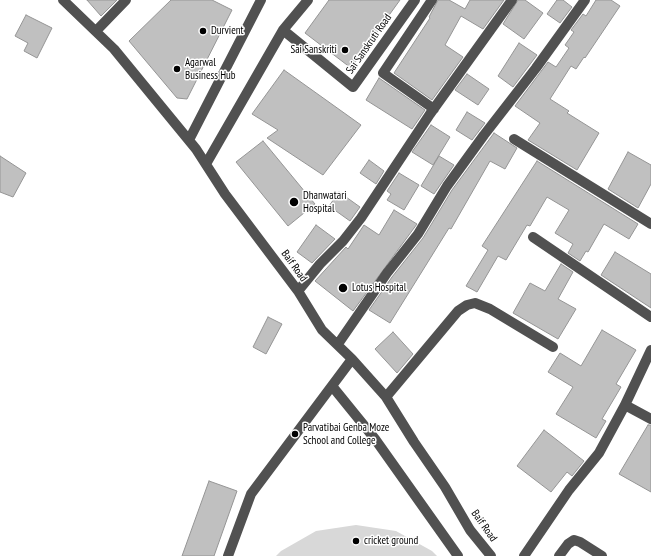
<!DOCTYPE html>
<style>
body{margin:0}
canvas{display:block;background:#fff}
</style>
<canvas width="651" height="556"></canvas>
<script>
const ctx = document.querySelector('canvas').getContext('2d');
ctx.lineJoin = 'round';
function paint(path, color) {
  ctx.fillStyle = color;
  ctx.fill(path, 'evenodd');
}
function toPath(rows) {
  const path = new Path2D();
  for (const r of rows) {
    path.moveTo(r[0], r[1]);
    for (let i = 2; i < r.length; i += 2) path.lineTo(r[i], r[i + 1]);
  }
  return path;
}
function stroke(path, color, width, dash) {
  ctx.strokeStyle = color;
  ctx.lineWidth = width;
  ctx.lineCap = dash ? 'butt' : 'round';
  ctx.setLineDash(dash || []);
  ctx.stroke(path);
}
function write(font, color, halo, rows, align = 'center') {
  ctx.font = font + ' "PT Sans Narrow",sans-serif';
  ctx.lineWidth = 3;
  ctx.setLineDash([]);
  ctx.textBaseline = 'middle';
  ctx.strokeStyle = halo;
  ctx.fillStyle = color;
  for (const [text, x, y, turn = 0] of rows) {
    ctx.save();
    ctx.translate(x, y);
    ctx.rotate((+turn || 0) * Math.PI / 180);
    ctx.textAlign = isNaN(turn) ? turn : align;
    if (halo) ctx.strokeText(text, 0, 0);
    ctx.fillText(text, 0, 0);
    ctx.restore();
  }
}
const green = toPath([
 [356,525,396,531,432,551,437,556,276,556,281,551,316,531]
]);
const building = toPath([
 [87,0,117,0,101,16,87,0],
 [171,0,212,0,232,10,187,99,177,98,129,41,171,0],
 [329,0,400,0,351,68,305,33,329,0],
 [438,0,449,0,465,9,470,0,504,0,483,29,461,16,445,45,463,57,432,100,394,73,430,18,429,17,438,0],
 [518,0,525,0,543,13,524,39,503,24,518,0],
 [557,0,563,0,572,7,560,23,547,14,557,0],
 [596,0,611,0,620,6,585,58,584,57,576,69,571,66,550,99,569,111,567,113,599,133,577,170,528,140,540,123,515,106,548,62,556,67,569,48,565,45,574,32,571,30,583,14,586,16,596,0],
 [26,15,52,28,37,58,24,51,28,43,15,36,26,15],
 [519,43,537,55,513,87,498,76,519,43],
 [284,70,361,125,323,175,267,138,278,130,252,114,284,70],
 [467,74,489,89,478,105,455,90,467,74],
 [379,78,425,110,412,129,366,100,379,78],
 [467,112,485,123,472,140,456,130,467,112],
 [431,125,450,137,433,165,412,152,431,125],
 [494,133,517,148,505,169,490,161,451,229,449,228,390,323,369,310,392,277,423,238,452,190,494,133],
 [263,141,315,204,288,226,236,162,263,141],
 [628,152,651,165,651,184,638,208,608,189,628,152],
 [0,156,26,173,13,197,0,192,0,156],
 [439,156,454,165,434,194,421,186,439,156],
 [369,160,384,171,376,184,360,173,369,160],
 [537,161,638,224,629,239,604,224,588,252,586,251,580,261,568,253,573,244,555,233,569,210,547,197,530,226,527,225,506,260,498,256,477,292,466,286,488,250,482,246,537,161],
 [399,173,419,185,404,210,387,200,391,194,387,191,399,173],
 [339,192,360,207,350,221,329,206,339,192],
 [394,210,417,224,353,311,315,281,346,247,348,249,364,225,379,235,394,210],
 [316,225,335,239,312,263,297,252,316,225],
 [615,252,651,274,651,308,601,275,615,252],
 [561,264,573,272,558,299,576,309,558,339,513,313,530,283,545,291,561,264],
 [268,317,282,324,266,354,253,347,268,317],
 [602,330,636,350,616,384,621,387,602,419,606,421,596,438,556,414,573,387,548,372,560,353,581,366,602,330],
 [393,332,413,354,397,373,375,349,393,332],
 [648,425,651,425,651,492,619,474,648,425],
 [544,430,584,461,572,476,567,472,551,492,517,466,544,430],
 [209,481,237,491,214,556,182,556,209,481]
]);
const minor = toPath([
 [63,0,114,49,196,149,225,194,298,291,322,330,352,359,386,397,414,442,445,487,470,530,491,556],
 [432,0,383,73,434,109],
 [283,30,353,87,415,0],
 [96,31,126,0],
 [514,139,651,224],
 [189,140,261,0],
 [206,164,283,30,308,0],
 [533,237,651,317],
 [298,291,320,264,343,241,361,218,430,114,512,0],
 [338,344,387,273,418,234,447,186,484,135,536,68,585,0],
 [332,386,375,439,458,556],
 [386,397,458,311,467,305,475,303,490,309,553,347],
 [625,405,651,419],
 [228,556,251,494,352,359],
 [524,556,569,490,599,453,625,405,651,350],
 [559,556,568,544,574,540,580,542,602,556]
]);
const markers = [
 [203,31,4,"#000"],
 [345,50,4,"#000"],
 [177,69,4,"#000"],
 [294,202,5,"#000"],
 [343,288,5,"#000"],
 [295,434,4,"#000"],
 [356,541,4,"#000"]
];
const poiNames = [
 ["Durvient",211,31],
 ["Sai Sanskriti",337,50,"right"],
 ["Agarwal",185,63],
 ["Business Hub",185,76],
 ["Dhanwatari",303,196],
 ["Hospital",303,209],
 ["Lotus Hospital",352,288],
 ["Parvatibai Genba Moze",303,428],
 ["School and College",303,441],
 ["cricket ground",364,541]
];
const streetNames = [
 ["Sai Sanskruti Road",369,44,-55],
 ["Baif Road",294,266,54],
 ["Baif Road",484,526,55]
];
paint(green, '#d8d8d8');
paint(building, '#c0c0c0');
stroke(building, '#959595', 1);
stroke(minor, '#515151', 10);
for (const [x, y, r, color] of markers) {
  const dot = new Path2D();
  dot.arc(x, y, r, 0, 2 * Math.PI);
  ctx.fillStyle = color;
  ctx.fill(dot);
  stroke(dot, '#fff', 1.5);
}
write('11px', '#000', '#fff', poiNames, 'left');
write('11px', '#000', '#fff', streetNames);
</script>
